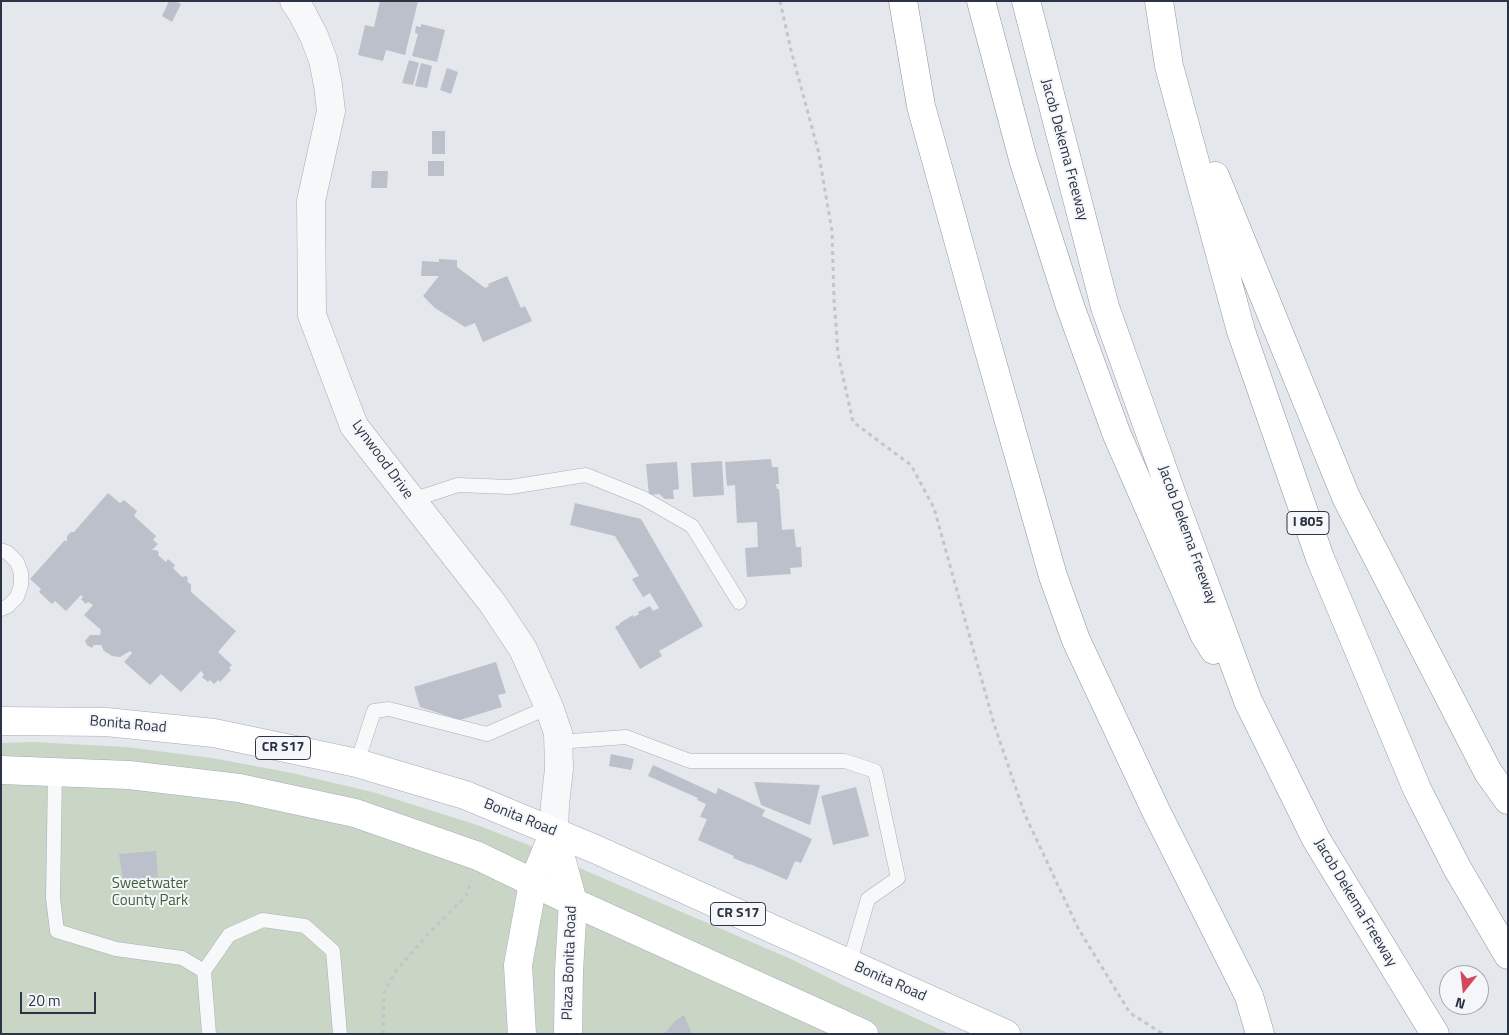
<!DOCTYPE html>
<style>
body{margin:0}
#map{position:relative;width:1509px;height:1035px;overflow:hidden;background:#e4e7ec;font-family:"Titillium Web",sans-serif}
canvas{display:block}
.frame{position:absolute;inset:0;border:2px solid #2b3445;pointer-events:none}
.north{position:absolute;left:1439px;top:965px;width:50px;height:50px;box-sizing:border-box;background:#f4f6f9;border:1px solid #a4a8b1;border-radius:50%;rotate:196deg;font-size:14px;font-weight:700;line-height:20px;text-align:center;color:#2b3445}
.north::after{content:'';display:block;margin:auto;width:18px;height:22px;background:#d1495b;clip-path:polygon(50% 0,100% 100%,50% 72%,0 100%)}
.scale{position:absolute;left:20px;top:992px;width:76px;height:22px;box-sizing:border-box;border:2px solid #2b3445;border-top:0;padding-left:6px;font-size:15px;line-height:18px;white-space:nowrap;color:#2b3445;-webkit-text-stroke:4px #f4f6f9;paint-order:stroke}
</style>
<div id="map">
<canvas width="1509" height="1035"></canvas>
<div class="frame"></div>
<div class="north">N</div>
<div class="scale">20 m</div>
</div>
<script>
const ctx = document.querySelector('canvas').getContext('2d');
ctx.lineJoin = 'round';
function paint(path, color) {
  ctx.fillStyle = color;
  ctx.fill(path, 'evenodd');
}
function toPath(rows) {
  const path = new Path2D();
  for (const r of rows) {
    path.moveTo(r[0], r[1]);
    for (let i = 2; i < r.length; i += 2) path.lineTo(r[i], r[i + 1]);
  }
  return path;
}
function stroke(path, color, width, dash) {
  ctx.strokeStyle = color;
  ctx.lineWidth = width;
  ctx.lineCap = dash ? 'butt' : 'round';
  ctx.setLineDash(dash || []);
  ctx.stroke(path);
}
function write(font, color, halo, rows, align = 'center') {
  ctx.font = font + ' "Titillium Web",sans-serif';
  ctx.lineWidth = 4;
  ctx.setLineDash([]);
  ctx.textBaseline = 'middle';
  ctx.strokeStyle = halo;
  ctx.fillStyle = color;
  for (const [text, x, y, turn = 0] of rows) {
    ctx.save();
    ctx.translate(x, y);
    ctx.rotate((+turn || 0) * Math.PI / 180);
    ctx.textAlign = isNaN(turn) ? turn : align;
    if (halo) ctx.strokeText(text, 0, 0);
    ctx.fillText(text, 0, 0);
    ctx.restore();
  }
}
const green = toPath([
 [33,742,126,747,212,758,292,773,376,793,477,825,544,851,577,867,791,959,845,986,950,1034,1,1034,1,743]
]);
const building = toPath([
 [169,1,175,1,181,4,172,22,162,16],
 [380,1,418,1,405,55,386,50,383,61,358,55,365,25,374,27],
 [421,24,445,30,437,62,412,56,418,34,415,33,416,26,421,27],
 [409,60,419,63,413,85,402,83],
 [421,63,432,66,427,88,415,86],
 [447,68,458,72,451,94,440,90],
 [432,131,445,131,445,154,432,154],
 [428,161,444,161,444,176,428,176],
 [372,171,388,171,387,188,371,188],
 [439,259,457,260,457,267,485,288,489,286,488,284,507,276,521,308,525,306,532,321,483,342,475,323,465,327,435,308,423,296,439,276,421,276,422,261,439,262],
 [771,459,772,467,778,467,779,484,776,484,777,489,779,489,782,530,794,529,796,547,801,547,802,567,790,568,791,574,747,577,745,548,758,547,757,522,737,523,735,485,727,486,725,462],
 [722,461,724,495,693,497,691,463],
 [677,462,679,489,673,490,674,499,665,499,659,494,649,495,646,464],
 [108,493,120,503,124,500,137,511,134,516,156,536,153,540,158,544,152,550,156,550,159,552,158,555,166,562,168,559,175,565,173,568,182,577,186,576,188,578,187,581,191,585,191,592,236,631,218,652,232,665,229,668,231,670,220,682,218,680,214,684,210,680,208,682,202,677,204,675,201,671,181,692,161,674,150,685,124,662,132,653,130,651,120,657,112,656,104,651,101,645,94,645,92,648,87,645,85,641,90,635,100,635,101,630,84,615,93,605,88,602,86,604,81,599,83,597,81,595,66,611,55,601,52,604,39,592,41,589,30,579,65,540,67,542,67,536,71,532,74,532],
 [575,503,641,519,703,626,659,651,662,656,640,669,615,627,620,624,620,623,633,615,634,617,639,614,638,612,650,606,653,611,659,608,650,593,643,597,632,579,639,576,615,536,570,525],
 [496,662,506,693,498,695,502,707,460,720,420,707,414,687],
 [611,754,634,759,631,770,609,766],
 [653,765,716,794,718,788,765,810,762,816,812,839,801,863,795,861,787,880,750,864,750,865,733,858,734,856,698,840,707,819,700,817,706,804,697,800,698,798,648,776],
 [754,782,820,785,810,825,761,805],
 [856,787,869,836,833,845,821,796],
 [156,851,158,877,123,880,119,854],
 [684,1015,692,1034,664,1034,675,1021]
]);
const path = toPath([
 [780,1,791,50,818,150,832,231,834,299,838,354,853,422,911,465,934,508,994,724,1025,815,1078,928,1130,1013,1163,1034],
 [383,1034,384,993,396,971,426,936,466,896,471,881]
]);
const service = toPath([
 [412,500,458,485,510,487,586,475,643,498,692,526,739,602],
 [1,550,8,553,17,562,21,573,21,585,17,597,8,606,1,609],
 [558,742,626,737,690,761,845,761,875,771,898,878,868,899,849,964],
 [357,763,374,711,389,709,487,734,549,707],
 [55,772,53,898,57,931,116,949,182,958,204,971],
 [209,1034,204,971,229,935,263,920,305,926,333,951,340,1034]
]);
const minor = toPath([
 [294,1,302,13,314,36,323,60,328,85,331,111,311,201,312,315,354,426,493,604,523,649,549,707,558,733,559,769,555,804,554,832]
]);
const secondary = toPath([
 [554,832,573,902,569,971,568,1034],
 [522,1034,518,965,533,883,554,832]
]);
const primary = toPath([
 [1,721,106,722,214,733,357,763,465,795,595,849,1006,1034],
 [1,770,129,775,239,788,355,813,478,856,573,902,864,1034]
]);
const motorway = toPath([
 [903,1,921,106,985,337,1053,576,1076,640,1156,811,1249,996,1260,1034],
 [981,1,1023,159,1070,306,1117,435,1204,634,1214,650],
 [1026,1,1105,307,1176,506,1248,701,1316,839,1435,1034],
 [1159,1,1169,66,1241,331,1320,558,1417,789,1457,868,1508,955],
 [1215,176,1346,497,1488,772,1508,800]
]);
const shields = [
 [1308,523,42],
 [283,748,55],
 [738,914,55]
];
const shieldNames = [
 ["I 805",1308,523],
 ["CR S17",283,748],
 ["CR S17",738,914]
];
const streetNames = [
 ["Jacob Dekema Freeway",1064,150,75],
 ["Lynwood Drive",382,460,54],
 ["Jacob Dekema Freeway",1187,535,70],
 ["Bonita Road",128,725,5],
 ["Bonita Road",520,818,22],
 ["Jacob Dekema Freeway",1355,903,59],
 ["Plaza Bonita Road",570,963,-88],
 ["Bonita Road",890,982,24]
];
const parkNames = [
 ["Sweetwater",150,884],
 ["County Park",150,901]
];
paint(green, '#c9d6c5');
paint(building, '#bbc0ca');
stroke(service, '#a9aeb7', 15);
stroke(minor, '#a9aeb7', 29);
stroke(secondary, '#a9aeb7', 29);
stroke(primary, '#a3abb8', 29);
stroke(motorway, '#8b94a3', 29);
stroke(path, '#c2c5cb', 3, [4, 4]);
stroke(service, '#f7f8fa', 14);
stroke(minor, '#f7f8fa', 28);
stroke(secondary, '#fff', 28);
stroke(primary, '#fff', 28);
stroke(motorway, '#fff', 28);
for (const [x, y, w] of shields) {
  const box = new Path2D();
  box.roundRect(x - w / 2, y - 11.5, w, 23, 4);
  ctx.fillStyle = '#f4f6f9';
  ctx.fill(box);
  stroke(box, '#2b3445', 1);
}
write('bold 14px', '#2b3445', null, shieldNames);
write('15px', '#2b3445', '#f4f6f9', streetNames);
write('15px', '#3f6138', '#f4f6f9', parkNames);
</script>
